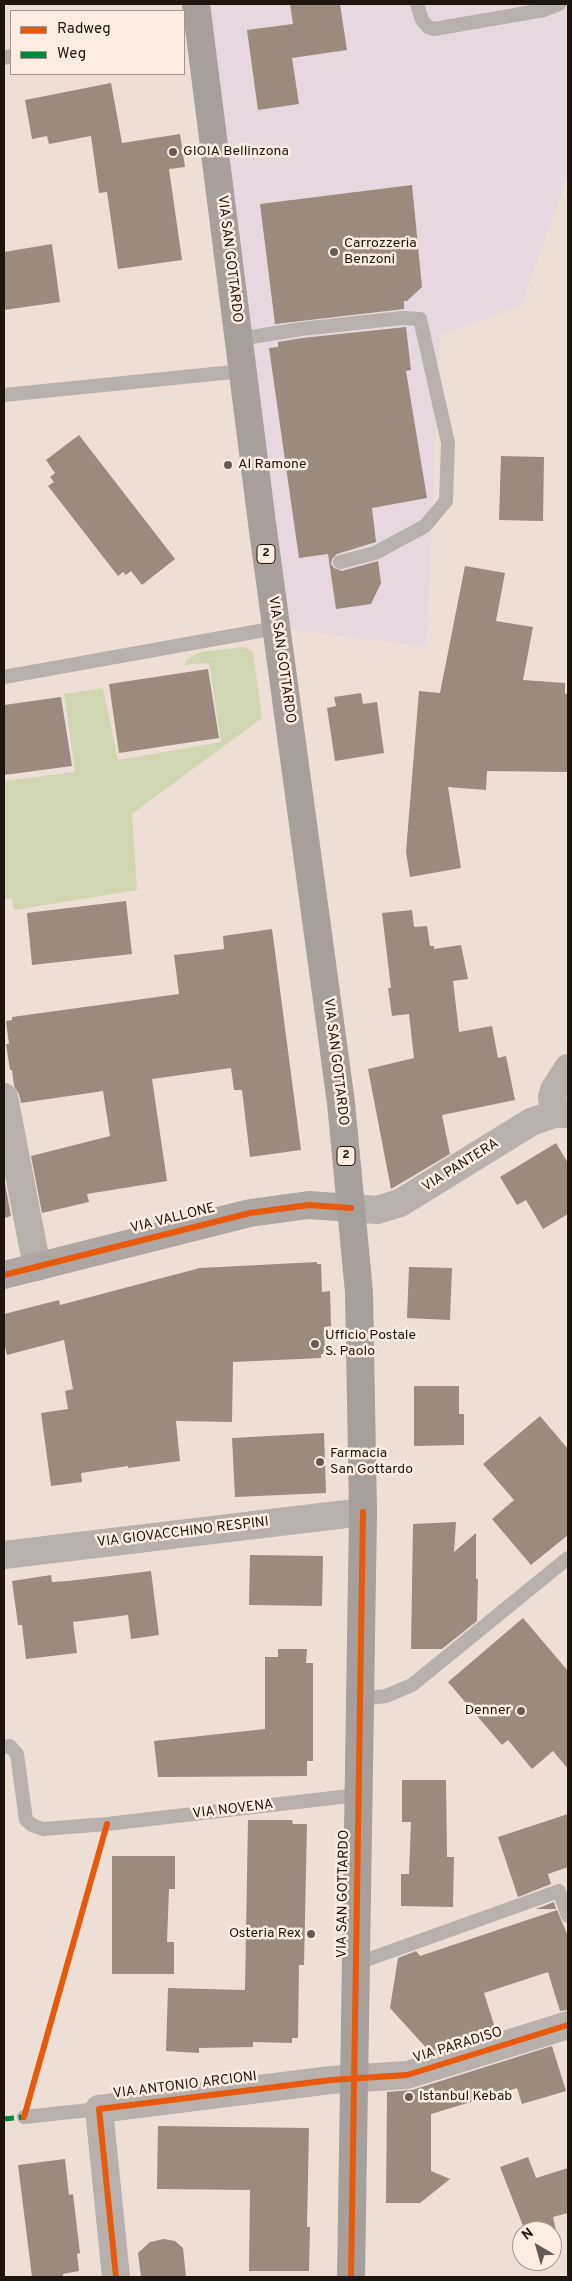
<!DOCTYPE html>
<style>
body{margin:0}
#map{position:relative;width:572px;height:2281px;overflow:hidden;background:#eedfd6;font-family:Overpass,sans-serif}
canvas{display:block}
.frame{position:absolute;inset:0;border:5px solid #1f150f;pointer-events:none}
.legend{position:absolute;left:10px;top:10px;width:175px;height:65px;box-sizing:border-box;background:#fdece2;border:1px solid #a4968e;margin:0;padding:6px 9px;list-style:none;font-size:15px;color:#1f150f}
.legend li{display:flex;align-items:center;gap:10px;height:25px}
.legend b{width:25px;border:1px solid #a4968e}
.north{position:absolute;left:512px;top:2221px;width:50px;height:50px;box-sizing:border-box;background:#fdece2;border:1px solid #a4968e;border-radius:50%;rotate:322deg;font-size:14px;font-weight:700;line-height:20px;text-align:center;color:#1f150f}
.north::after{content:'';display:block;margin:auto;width:18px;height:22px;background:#675c55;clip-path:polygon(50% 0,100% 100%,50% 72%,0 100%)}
</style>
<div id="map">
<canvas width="572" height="2281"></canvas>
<div class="frame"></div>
<ul class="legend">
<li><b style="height:6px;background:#e8590c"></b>Radweg</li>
<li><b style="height:6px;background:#00873e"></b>Weg</li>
</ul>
<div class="north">N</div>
</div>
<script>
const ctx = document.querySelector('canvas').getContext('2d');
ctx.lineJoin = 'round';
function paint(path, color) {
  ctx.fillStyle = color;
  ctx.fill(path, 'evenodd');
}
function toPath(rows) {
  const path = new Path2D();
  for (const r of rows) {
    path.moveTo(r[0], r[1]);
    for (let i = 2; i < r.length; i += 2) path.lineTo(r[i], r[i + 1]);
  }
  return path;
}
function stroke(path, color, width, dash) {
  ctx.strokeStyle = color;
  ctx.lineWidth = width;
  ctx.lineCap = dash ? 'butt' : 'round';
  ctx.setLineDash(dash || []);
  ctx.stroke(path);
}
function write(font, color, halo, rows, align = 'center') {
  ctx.font = font + ' Overpass,sans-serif';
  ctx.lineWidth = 5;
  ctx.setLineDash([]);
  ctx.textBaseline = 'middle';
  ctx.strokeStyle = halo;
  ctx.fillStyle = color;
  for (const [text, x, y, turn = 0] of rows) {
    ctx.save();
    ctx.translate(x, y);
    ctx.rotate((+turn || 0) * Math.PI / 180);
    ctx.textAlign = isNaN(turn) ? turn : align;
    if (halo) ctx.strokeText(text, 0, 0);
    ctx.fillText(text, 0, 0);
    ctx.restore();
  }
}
const industrial = toPath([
 [196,4,568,4,568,176,521,306,440,335,427,647,276,628]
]);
const green = toPath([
 [244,647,253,652,262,718,132,814,137,890,14,910,12,898,4,899,4,781,75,772,64,694,103,688,118,760,221,742,209,663,185,665,186,660,200,652]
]);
const building = toPath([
 [290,4,340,4,347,50,292,58,299,104,258,110,247,30,293,24],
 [111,83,122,143,180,134,185,167,169,169,182,260,118,269,107,192,99,193,91,136,49,144,47,136,32,139,25,100],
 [412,185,422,287,407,301,404,301,404,309,275,324,260,204],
 [52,244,60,302,4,310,4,252],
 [406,327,411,370,406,371,427,498,372,508,376,542,337,554,332,559,331,564,334,568,342,571,378,561,381,583,371,604,336,609,328,554,299,558,269,348,278,347,278,342,302,338],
 [79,435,175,559,142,585,131,571,126,575,123,572,118,576,48,486,54,482,50,477,55,473,46,460],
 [501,456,544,457,543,521,499,520],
 [465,566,505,573,496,621,533,627,523,680,565,683,565,694,568,694,568,772,487,771,486,790,448,787,461,868,410,877,406,852,419,691,440,693],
 [208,669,219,738,119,753,109,684],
 [361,693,363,704,377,702,384,753,335,761,327,708,336,706,334,697],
 [61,697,72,766,4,775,4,705],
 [126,901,132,954,32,965,27,913],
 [412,910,414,927,427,926,430,946,434,946,434,949,461,945,468,979,453,981,459,1032,492,1026,498,1058,506,1056,515,1100,442,1115,450,1154,391,1189,368,1069,414,1058,409,1014,392,1016,388,988,391,988,382,913],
 [272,929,301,1150,250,1157,242,1090,234,1090,231,1068,152,1079,167,1181,87,1194,89,1202,42,1213,31,1156,110,1136,103,1091,21,1103,19,1094,14,1086,12,1070,10,1070,6,1044,9,1044,6,1021,12,1020,12,1017,179,994,174,955,224,949,223,936],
 [556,1143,568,1163,568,1214,543,1229,526,1200,517,1205,500,1177],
 [4,1178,11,1216,4,1218],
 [317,1262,317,1264,321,1264,322,1292,330,1291,331,1326,324,1327,325,1354,321,1354,321,1358,233,1362,232,1422,176,1421,180,1461,128,1468,128,1466,81,1473,82,1482,51,1486,41,1413,68,1409,65,1391,73,1389,64,1340,7,1355,4,1343,4,1314,59,1300,60,1305,200,1268],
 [409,1267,452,1268,450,1320,407,1318],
 [414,1386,459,1386,459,1414,464,1414,464,1445,414,1446],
 [540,1416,568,1449,568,1535,531,1565,492,1519,514,1500,483,1464],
 [324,1433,326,1493,235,1497,232,1438],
 [456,1522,454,1552,476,1533,476,1579,478,1579,477,1621,442,1649,411,1649,413,1524],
 [250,1555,323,1556,322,1606,249,1605],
 [151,1571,159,1635,131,1639,128,1615,73,1622,77,1653,26,1659,22,1625,18,1625,12,1581,51,1575,52,1582,68,1581],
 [523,1618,568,1671,568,1769,553,1751,532,1769,508,1740,502,1745,448,1682],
 [278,1649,307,1649,306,1663,313,1663,313,1761,307,1761,307,1776,158,1777,154,1741,265,1729,265,1657,278,1657],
 [402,1780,446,1780,447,1857,454,1857,453,1907,401,1906,401,1874,409,1874,411,1822,402,1822],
 [568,1814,568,1867,548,1874,551,1884,518,1897,498,1837],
 [248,1820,292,1820,293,1824,307,1824,304,1965,299,1965,298,2038,292,2038,292,2043,253,2042,253,2047,199,2048,199,2053,166,2051,168,1988,245,1990],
 [112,1856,175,1856,175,1889,169,1889,167,1942,174,1942,174,1974,112,1974],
 [554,1902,556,1909,536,1909],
 [557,1910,568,1936,568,2010,560,2011,548,1972,484,1993,496,2031,430,2052,390,2008,398,1958,416,1951,420,1956],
 [552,2046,566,2091,522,2104,517,2088,431,2114,431,2171,450,2179,420,2203,386,2203,387,2092,412,2090],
 [158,2126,309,2128,307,2227,310,2227,309,2271,249,2271,250,2190,157,2189],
 [528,2157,536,2178,568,2168,568,2213,553,2217,556,2231,525,2231,500,2167],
 [65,2159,69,2195,73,2194,80,2253,77,2254,79,2271,63,2274,63,2277,32,2277,18,2165],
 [164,2239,175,2241,183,2248,186,2277,141,2277,138,2253,150,2242]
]);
const lane = toPath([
 [417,4,422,20,428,27,434,29,544,10,559,4],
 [4,58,11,56],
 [239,339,301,329,402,318,420,319,448,443,446,501,425,526,375,553,340,562],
 [4,395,243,371],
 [4,677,276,628],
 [361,1699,386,1696,412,1685,568,1558],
 [4,1747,10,1746,17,1754,26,1820,32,1825,43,1829,107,1824,358,1795],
 [355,1964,559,1891,568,1916],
 [24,2117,99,2109]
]);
const street = toPath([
 [4,1097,37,1267],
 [554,1114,552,1097,554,1090,568,1068],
 [351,1208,377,1210,400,1203,531,1122,554,1114,568,1114],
 [4,1555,363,1512],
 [116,2277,99,2109,331,2080,407,2075,568,2025]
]);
const secondary = toPath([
 [4,1275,250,1213,309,1205,351,1208]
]);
const primary = toPath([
 [196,4,262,523,341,1103,359,1292,363,1512,351,2277]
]);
const quiet = toPath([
 [4,2119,24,2117,25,2113]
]);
const cycleway = toPath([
 [4,1275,250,1213,309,1205,351,1208],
 [24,2117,107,1824],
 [116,2277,99,2109,331,2080,407,2075,568,2025],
 [351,2277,363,1512]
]);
const markers = [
 [173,152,5,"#675c55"],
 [334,252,5,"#675c55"],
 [228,465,5,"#675c55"],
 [315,1344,5,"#675c55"],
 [320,1462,5,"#675c55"],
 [521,1711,5,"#675c55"],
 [311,1934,5,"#675c55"],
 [409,2097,5,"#675c55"]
];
const shields = [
 [266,554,18],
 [346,1156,18]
];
const shieldNames = [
 ["2",266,554],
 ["2",346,1156]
];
const poiNames = [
 ["GIOIA Bellinzona",183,152],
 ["Carrozzeria",344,244],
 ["Benzoni",344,260],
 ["Al Ramone",238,465],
 ["Ufficio Postale",325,1336],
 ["S. Paolo",325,1352],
 ["Farmacia",330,1454],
 ["San Gottardo",330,1470],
 ["Denner",511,1711,"right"],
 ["Osteria Rex",301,1934,"right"],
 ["Istanbul Kebab",419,2097]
];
const streetNames = [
 ["VIA SAN GOTTARDO",229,259,83],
 ["VIA SAN GOTTARDO",281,660,82],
 ["VIA SAN GOTTARDO",335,1062,83],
 ["VIA PANTERA",461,1166,-32],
 ["VIA VALLONE",173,1219,-14],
 ["VIA GIOVACCHINO RESPINI",183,1533,-7],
 ["VIA NOVENA",233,1810,-7],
 ["VIA SAN GOTTARDO",344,1894,-89],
 ["VIA PARADISO",458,2046,-17],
 ["VIA ANTONIO ARCIONI",185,2086,-7]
];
paint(industrial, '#e6d8df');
paint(green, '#d0d6b2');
paint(building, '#9b8a7e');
stroke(lane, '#b7b0ad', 14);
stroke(street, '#b7b0ad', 28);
stroke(secondary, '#ada6a3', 28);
stroke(primary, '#a79f9c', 28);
stroke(quiet, '#00873e', 5, [10, 5]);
stroke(cycleway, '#e8590c', 6);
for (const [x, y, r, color] of markers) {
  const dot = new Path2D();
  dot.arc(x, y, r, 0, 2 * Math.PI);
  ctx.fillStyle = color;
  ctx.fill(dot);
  stroke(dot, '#fdece2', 2);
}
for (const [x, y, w] of shields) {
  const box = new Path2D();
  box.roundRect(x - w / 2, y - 9.5, w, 19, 4);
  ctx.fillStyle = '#fdece2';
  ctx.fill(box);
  stroke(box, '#1f150f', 1);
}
write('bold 12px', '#1f150f', null, shieldNames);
write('14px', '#1f150f', '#fdece2', poiNames, 'left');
write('14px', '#1f150f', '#fdece2', streetNames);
</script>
